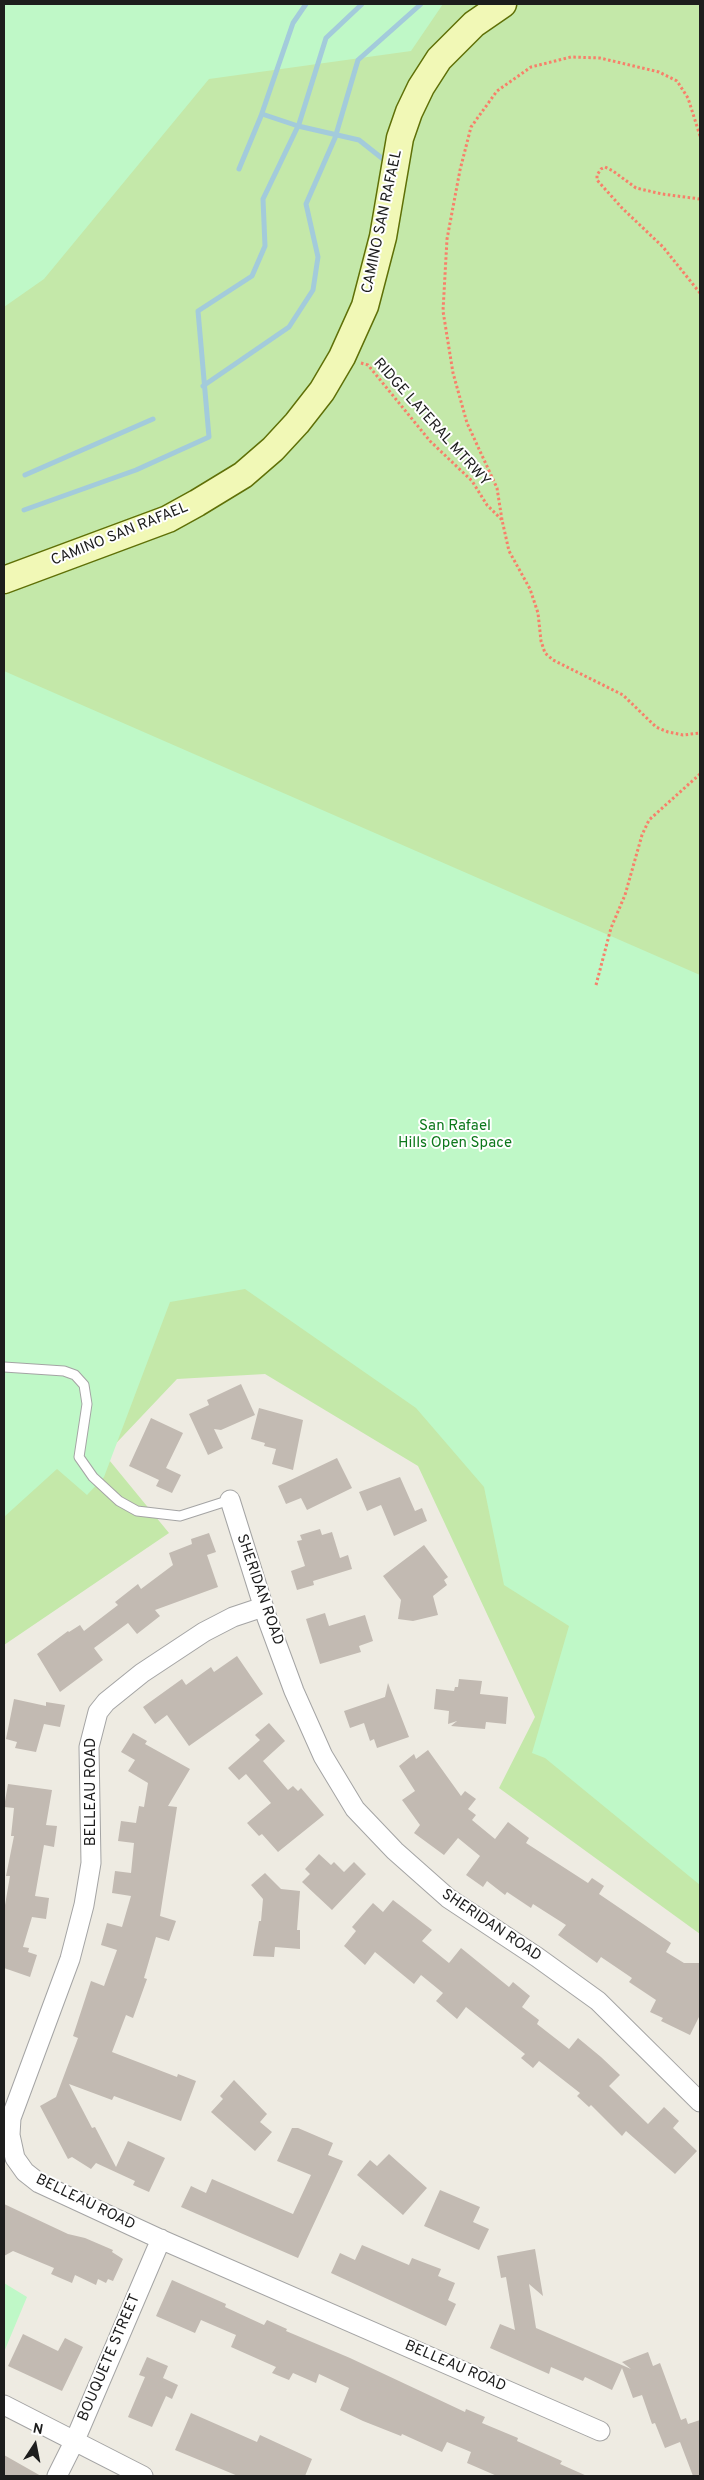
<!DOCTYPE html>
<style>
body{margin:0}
#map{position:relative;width:704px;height:2480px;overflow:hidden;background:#eeebe2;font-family:Overpass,sans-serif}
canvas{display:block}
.frame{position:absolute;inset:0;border:5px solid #1d1d1d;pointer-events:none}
.north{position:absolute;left:10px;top:2420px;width:50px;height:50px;-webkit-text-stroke:4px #fff;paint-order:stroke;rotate:11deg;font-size:14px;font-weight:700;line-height:20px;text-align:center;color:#1d1d1d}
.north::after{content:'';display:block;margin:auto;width:18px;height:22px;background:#1d1d1d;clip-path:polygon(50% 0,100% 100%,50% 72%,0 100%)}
</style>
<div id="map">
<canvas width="704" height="2480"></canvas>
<div class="frame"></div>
<div class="north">N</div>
</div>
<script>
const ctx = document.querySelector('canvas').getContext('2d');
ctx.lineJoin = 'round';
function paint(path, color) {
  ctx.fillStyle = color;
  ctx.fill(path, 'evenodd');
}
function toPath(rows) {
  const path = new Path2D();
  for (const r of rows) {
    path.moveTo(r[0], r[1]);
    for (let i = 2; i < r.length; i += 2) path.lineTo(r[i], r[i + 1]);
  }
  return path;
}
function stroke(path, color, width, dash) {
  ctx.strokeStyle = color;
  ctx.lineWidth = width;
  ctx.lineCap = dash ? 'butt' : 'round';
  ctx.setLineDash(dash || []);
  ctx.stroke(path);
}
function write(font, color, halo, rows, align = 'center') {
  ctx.font = font + ' Overpass,sans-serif';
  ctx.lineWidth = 4;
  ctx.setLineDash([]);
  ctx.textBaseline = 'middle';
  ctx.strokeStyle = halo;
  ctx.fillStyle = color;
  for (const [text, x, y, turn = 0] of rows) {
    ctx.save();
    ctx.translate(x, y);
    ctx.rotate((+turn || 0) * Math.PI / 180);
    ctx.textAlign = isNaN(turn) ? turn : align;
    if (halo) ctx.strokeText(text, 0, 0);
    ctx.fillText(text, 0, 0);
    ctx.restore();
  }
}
const grass = toPath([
 [4,4,700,4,700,1934,499,1788,535,1717,418,1466,265,1374,177,1379,105,1455,169,1533,4,1645]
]);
const park = toPath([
 [4,4,443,4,411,51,209,79,44,279,4,307],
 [4,671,700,975,700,1885,545,1758,532,1753,569,1626,504,1585,484,1487,416,1408,245,1289,170,1302,104,1477,87,1495,57,1469,4,1517],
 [4,2283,27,2297,4,2352]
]);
const stream = toPath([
 [262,114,298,126,359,140,388,163],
 [239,169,261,116,293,23,306,4],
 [203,386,289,327,313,290,318,257,306,204,335,138,358,60,421,4],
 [25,475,153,419],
 [24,510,136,470,209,437,198,311,252,276,265,246,263,199,299,124,326,38,362,4]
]);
const building = toPath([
 [241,1384,255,1415,221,1430,214,1429,223,1448,208,1455,189,1414,209,1405,207,1400],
 [259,1408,303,1420,293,1470,272,1464,276,1449,264,1446,265,1443,251,1439],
 [151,1418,183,1433,166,1468,181,1475,172,1493,156,1486,159,1480,129,1466],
 [337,1458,352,1488,307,1510,301,1498,286,1504,278,1486],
 [400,1477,415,1511,422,1508,427,1521,394,1536,381,1505,367,1511,359,1492],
 [320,1529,322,1535,332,1532,340,1558,348,1555,352,1569,313,1581,314,1585,297,1590,291,1571,305,1566,297,1541,302,1540,300,1535],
 [209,1533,216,1552,207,1555,218,1587,155,1610,160,1616,137,1634,128,1623,94,1648,103,1660,60,1692,37,1654,68,1631,69,1632,80,1625,84,1631,118,1605,115,1602,138,1584,141,1589,173,1565,169,1553,192,1544,191,1539],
 [424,1545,448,1577,444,1580,447,1585,433,1596,438,1615,413,1621,398,1619,401,1600,383,1576],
 [325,1613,329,1626,365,1615,373,1641,359,1646,361,1652,320,1664,306,1619],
 [237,1656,263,1694,189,1746,167,1715,155,1724,143,1707,182,1679,186,1685,211,1667,214,1672],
 [459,1679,482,1681,480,1694,508,1697,506,1724,486,1722,485,1729,451,1726,457,1721,448,1724,449,1711,434,1709,436,1689,454,1691,455,1687,458,1687],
 [388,1683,409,1737,377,1748,374,1739,370,1741,364,1723,350,1728,344,1711,385,1697],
 [14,1699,46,1706,46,1702,65,1705,60,1727,44,1724,36,1752,15,1748,17,1742,6,1739],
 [269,1723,285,1741,263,1761,288,1790,293,1786,298,1791,301,1788,324,1815,278,1852,262,1834,259,1836,247,1823,271,1803,246,1774,239,1780,228,1768,260,1740,255,1735],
 [133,1733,147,1741,145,1744,190,1769,168,1806,177,1807,160,1916,176,1921,169,1941,156,1937,144,1978,147,1979,133,2018,126,2015,112,2052,177,2077,178,2074,196,2081,181,2121,114,2096,112,2100,69,2084,92,2128,95,2127,116,2167,128,2141,165,2158,149,2192,133,2185,135,2181,96,2163,91,2169,72,2157,68,2159,40,2106,56,2097,78,2038,73,2036,91,1981,104,1986,117,1950,101,1945,107,1923,122,1927,131,1896,112,1893,115,1871,131,1873,134,1843,118,1841,121,1821,136,1823,139,1806,144,1807,148,1783,128,1771,135,1760,121,1752],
 [428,1750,461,1796,465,1791,476,1799,468,1809,476,1815,472,1820,495,1839,508,1822,529,1838,526,1843,588,1883,592,1878,604,1886,599,1894,671,1943,666,1952,684,1963,700,1963,700,2015,690,2035,661,2021,663,2018,650,2012,656,2000,629,1982,632,1978,601,1957,597,1963,558,1935,566,1925,533,1904,531,1908,507,1892,505,1895,487,1881,483,1887,466,1875,480,1856,458,1838,444,1855,414,1833,420,1825,402,1800,415,1791,399,1766,414,1754,416,1759],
 [8,1784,52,1790,46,1825,57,1826,54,1847,44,1845,35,1896,49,1898,46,1919,32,1917,23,1947,29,1948,28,1952,37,1955,30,1977,4,1968,4,1911,10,1876,6,1876,14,1836,11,1836,14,1808,4,1807],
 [319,1854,331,1865,334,1862,344,1872,354,1862,366,1874,332,1910,302,1882,310,1874,305,1869],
 [265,1873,281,1889,300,1891,297,1930,300,1930,300,1949,275,1947,274,1957,253,1956,259,1921,261,1921,263,1899,251,1885],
 [393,1900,432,1930,422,1941,449,1963,461,1948,509,1987,513,1982,530,1996,522,2007,539,2020,537,2024,569,2049,578,2038,601,2057,620,2075,609,2086,648,2124,664,2107,679,2121,673,2128,697,2151,675,2174,626,2131,622,2136,591,2105,589,2107,577,2096,580,2093,539,2061,533,2068,521,2058,525,2054,466,2007,457,2019,436,2001,443,1993,421,1975,414,1984,375,1952,365,1965,344,1946,356,1931,352,1927,373,1903,383,1912],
 [234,2080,267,2114,260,2122,272,2132,255,2151,211,2112,223,2099,220,2096],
 [292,2128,298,2128,333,2143,328,2155,343,2161,298,2258,181,2207,191,2186,206,2193,212,2179,293,2214,311,2175,277,2161],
 [389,2154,427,2188,403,2215,357,2175,370,2160,377,2166],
 [440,2190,480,2207,473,2222,489,2229,479,2250,424,2226],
 [4,2204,68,2234,85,2238,113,2250,112,2252,123,2259,113,2281,108,2279,106,2283,98,2279,96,2285,75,2275,72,2283,51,2274,54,2268,13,2251,4,2256],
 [362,2245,409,2265,412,2258,441,2269,438,2276,455,2283,448,2300,456,2304,446,2326,331,2273,340,2253,355,2260],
 [535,2249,543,2296,529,2284,536,2328,631,2369,622,2362,648,2352,653,2366,660,2363,681,2420,686,2418,688,2424,700,2420,700,2476,693,2476,680,2442,665,2448,655,2423,652,2424,642,2395,633,2398,622,2368,612,2390,585,2377,583,2381,551,2367,549,2374,490,2348,500,2324,515,2330,506,2277,501,2278,497,2256],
 [172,2280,226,2304,225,2307,264,2325,267,2320,287,2329,286,2331,350,2358,465,2412,466,2409,485,2417,482,2423,518,2438,517,2441,562,2461,560,2464,587,2476,497,2476,467,2463,471,2452,447,2442,442,2452,402,2434,401,2436,363,2421,340,2410,349,2388,319,2374,316,2383,293,2373,289,2380,272,2373,276,2367,231,2347,236,2335,201,2320,195,2333,156,2316],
 [23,2334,58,2351,65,2338,83,2347,62,2391,8,2366],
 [147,2357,168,2366,163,2378,178,2385,172,2399,166,2396,152,2427,128,2417,145,2377,139,2375],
 [191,2413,257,2442,260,2435,312,2459,305,2476,238,2476,175,2450],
 [4,2455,41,2476,4,2476]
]);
const path = toPath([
 [700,199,662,194,636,188,613,171,605,167,601,169,597,175,597,180,622,208,663,247,700,293],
 [361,363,368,365,430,441,472,481,487,505,502,520,509,551,530,589,538,613,541,641,545,653,553,660,623,695,656,727,668,732,683,735,700,733],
 [502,520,497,488,467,423,453,373,443,311,447,239,460,170,471,127,497,91,531,67,571,57,600,58,659,72,677,81,688,98,700,136],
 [596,985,611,928,625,895,642,835,649,820,700,774]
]);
const lane = toPath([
 [4,1367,64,1371,75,1375,84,1385,87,1404,79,1457,93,1477,119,1501,137,1511,180,1516,230,1500]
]);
const street = toPath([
 [230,1500,267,1618,294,1691,323,1756,355,1809,395,1851,448,1898,537,1957,598,2001,700,2102],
 [263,1607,233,1617,204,1632,142,1673,106,1702,98,1712,89,1747,91,1863,84,1905,70,1959,11,2118,10,2135,15,2158,25,2172,39,2183,160,2239,600,2431],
 [4,2405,143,2476],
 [57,2476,75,2440,161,2239]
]);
const secondary = toPath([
 [4,580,168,519,197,503,243,475,273,449,297,423,322,391,342,357,365,306,383,237,400,138,409,112,421,87,439,59,474,24,503,4]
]);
const streetNames = [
 ["CAMINO SAN RAFAEL",383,222,-78],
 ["RIDGE LATERAL MTRWY",431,423,48],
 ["CAMINO SAN RAFAEL",120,535,-22],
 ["SHERIDAN ROAD",259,1590,71],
 ["BELLEAU ROAD",92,1792,-90],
 ["SHERIDAN ROAD",491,1926,34],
 ["BELLEAU ROAD",85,2203,26],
 ["BOUQUETE STREET",110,2358,-67],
 ["BELLEAU ROAD",455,2367,23]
];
const parkNames = [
 ["San Rafael",455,1127],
 ["Hills Open Space",455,1144]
];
paint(grass, '#c4e8a9');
paint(park, '#bff8c7');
stroke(stream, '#a3cbdb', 5);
paint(building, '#c2bab2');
stroke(lane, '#a4a4a4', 11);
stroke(street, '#a4a4a4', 21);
stroke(secondary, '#5f7007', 29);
stroke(path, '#f7806a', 3, [2.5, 2.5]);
stroke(lane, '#fff', 9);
stroke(street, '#fff', 19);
stroke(secondary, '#f1f8b6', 26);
write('15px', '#1d1d1d', '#fff', streetNames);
write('15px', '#0d781c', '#fff', parkNames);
</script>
